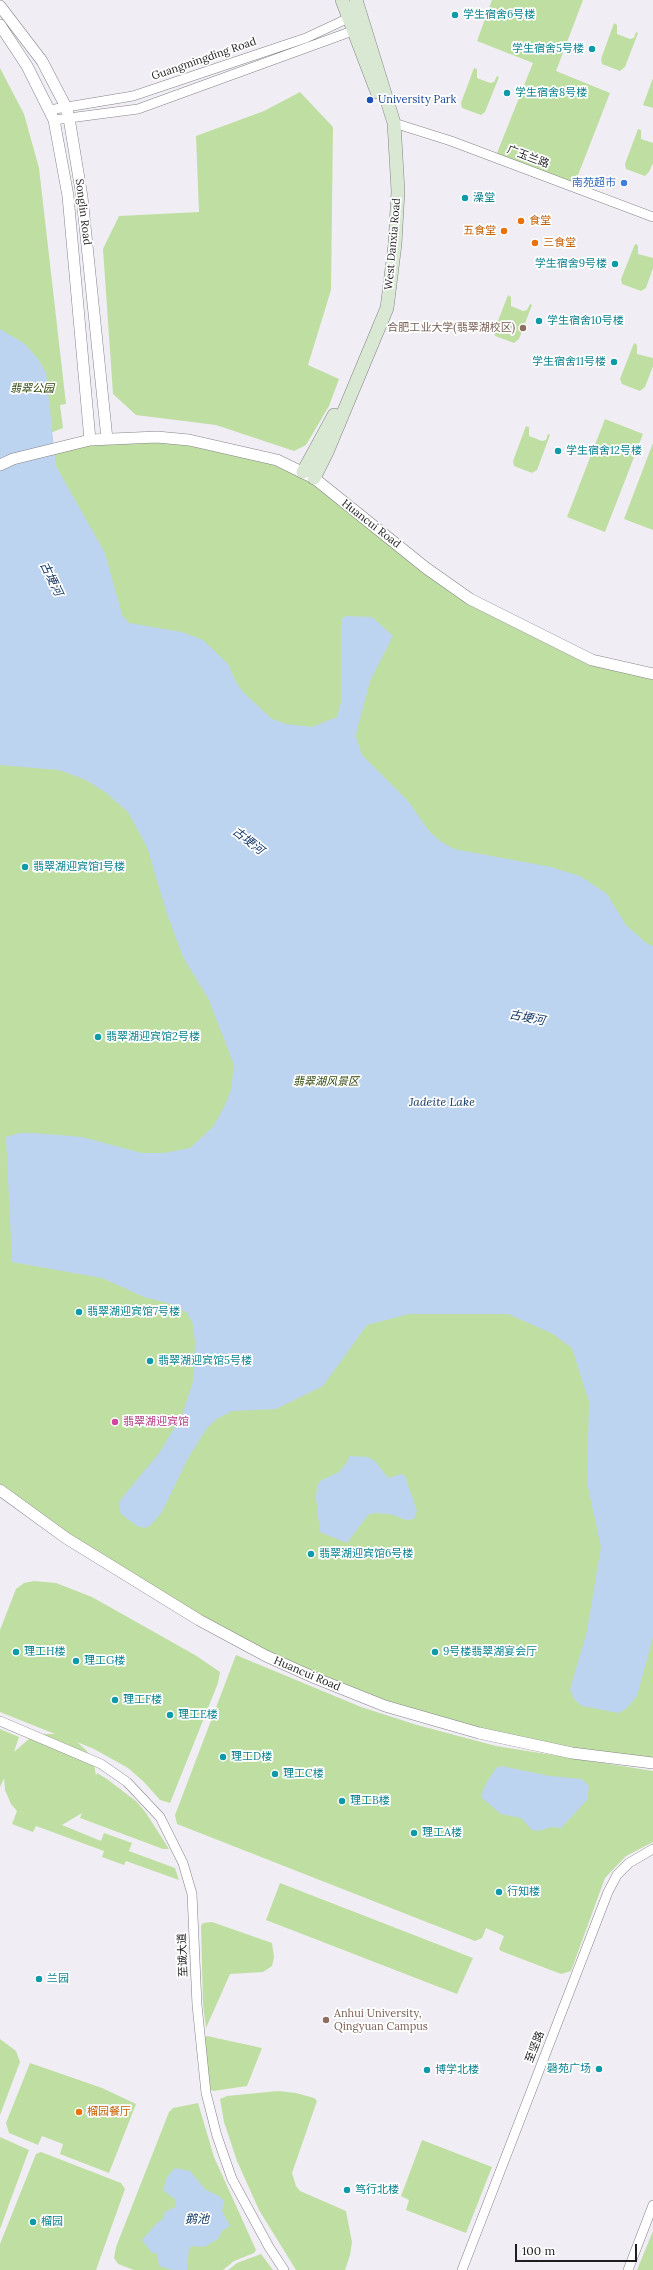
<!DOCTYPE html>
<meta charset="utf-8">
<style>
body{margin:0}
#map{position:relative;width:653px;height:2270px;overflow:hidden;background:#f0eef4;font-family:Lora,serif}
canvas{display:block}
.scale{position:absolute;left:515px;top:2244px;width:122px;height:18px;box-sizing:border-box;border:2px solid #1e1d1f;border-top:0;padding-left:5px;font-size:12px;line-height:14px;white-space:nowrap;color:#1e1d1f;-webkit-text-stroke:3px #fff;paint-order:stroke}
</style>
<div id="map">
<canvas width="653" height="2270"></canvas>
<div class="scale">100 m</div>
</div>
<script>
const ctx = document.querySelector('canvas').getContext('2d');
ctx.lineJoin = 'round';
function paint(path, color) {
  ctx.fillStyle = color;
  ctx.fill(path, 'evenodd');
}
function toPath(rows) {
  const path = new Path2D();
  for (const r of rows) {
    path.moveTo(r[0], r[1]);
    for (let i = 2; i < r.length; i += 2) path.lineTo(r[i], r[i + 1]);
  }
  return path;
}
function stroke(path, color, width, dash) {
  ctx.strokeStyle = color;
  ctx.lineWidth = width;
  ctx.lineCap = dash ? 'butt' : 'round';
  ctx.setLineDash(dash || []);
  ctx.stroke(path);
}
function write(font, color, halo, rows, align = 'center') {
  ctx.font = font + ' Lora,"Noto Sans SC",serif';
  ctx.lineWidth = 3.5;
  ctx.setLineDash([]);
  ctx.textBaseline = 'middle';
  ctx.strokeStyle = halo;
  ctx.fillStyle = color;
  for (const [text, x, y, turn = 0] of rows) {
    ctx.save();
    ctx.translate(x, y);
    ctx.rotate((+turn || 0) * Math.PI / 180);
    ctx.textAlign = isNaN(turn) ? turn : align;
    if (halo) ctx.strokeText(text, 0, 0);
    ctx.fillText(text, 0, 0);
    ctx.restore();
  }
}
const green = toPath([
 [492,0,583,0,556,71,610,93,573,188,495,158,533,63,477,41],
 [614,23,617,25,617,34,630,39,634,38,636,32,638,33,625,67,620,71,602,64,601,59],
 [0,68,24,114,39,168,66,404,60,405,63,428,0,453],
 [474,68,477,69,477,78,490,83,494,82,497,76,499,77,485,112,481,115,462,108,461,103],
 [653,78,653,108,643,105],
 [300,92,333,127,331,290,308,365,339,379,329,406,306,445,294,451,216,425,136,415,113,394,103,249,119,216,199,212,196,136,264,111],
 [638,129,641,130,641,139,653,143,653,163,649,172,645,176,626,169,625,164],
 [635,244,638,245,638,254,653,258,653,268,646,288,641,291,622,284,621,279],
 [508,295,511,297,511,306,523,311,527,310,530,304,532,305,519,339,514,343,495,336,494,331],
 [634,343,637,345,637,354,653,358,653,366,645,387,640,391,622,384,620,379],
 [605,419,643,434,605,532,567,517],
 [526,426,529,427,529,436,542,441,546,440,548,434,550,435,537,470,532,473,514,466,513,461],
 [189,440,303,472,470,599,569,648,653,674,653,1763,634,1761,434,1721,231,1638,0,1490,0,465,70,444],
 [653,443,653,530,624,519],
 [34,1581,56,1583,92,1597,195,1655,220,1672,218,1683,170,1803,160,1800,144,1782,128,1768,94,1749,77,1742,86,1750,94,1763,96,1776,97,1773,107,1779,137,1802,146,1813,169,1849,163,1849,80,1818,82,1813,62,1825,101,1841,104,1833,132,1843,129,1851,175,1868,179,1880,126,1861,124,1865,102,1857,104,1851,36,1826,33,1832,12,1824,17,1811,11,1804,5,1790,4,1778,0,1787,0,1729,19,1737,14,1752,30,1738,45,1734,55,1734,0,1712,0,1630,16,1589,24,1583],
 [236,1655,361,1707,417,1725,496,1746,653,1771,653,1842,626,1856,605,1878,571,1971,561,1974,501,1951,499,1949,504,1936,486,1928,482,1938,475,1941,177,1824,175,1815],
 [280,1883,473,1958,457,1994,266,1920],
 [212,1922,272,1943,274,1957,272,1966,263,1972,230,1974,206,2028,203,2004,201,1926,203,1923],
 [207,2036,262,2048,247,2086,213,2091,210,2089,204,2038],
 [0,2039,16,2051,20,2062,0,2115],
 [30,2063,102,2088,136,2104,109,2173,60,2154,63,2144,42,2136,38,2145,9,2133,6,2123],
 [278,2091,296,2093,314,2098,317,2101,292,2173,296,2186,300,2191,346,2211,352,2242,350,2255,345,2270,296,2270,259,2210,237,2161,224,2122,220,2099,227,2096],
 [198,2103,214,2157,256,2250,254,2253,234,2261,223,2270,134,2270,118,2264,114,2258,116,2247,169,2112,173,2108],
 [0,2137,29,2150,0,2229],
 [422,2140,492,2167,466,2233,406,2210,409,2200,401,2196],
 [41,2152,121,2183,125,2189,96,2270,0,2270,0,2244,36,2154],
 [653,2231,653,2270,637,2270],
 [261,2254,273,2270,228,2270,237,2263]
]);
const water = toPath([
 [0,329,25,344,38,359,46,373,56,466,105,553,122,615,129,623,182,632,203,640,228,664,236,682,243,692,272,719,286,724,312,727,337,717,341,702,341,619,346,616,372,617,393,636,370,681,357,730,356,737,362,755,408,801,429,831,440,841,454,849,551,867,580,876,607,894,626,925,646,943,653,946,653,1637,637,1696,627,1708,619,1713,582,1706,574,1699,570,1689,587,1631,601,1547,587,1483,589,1402,572,1348,553,1334,508,1314,409,1314,367,1325,323,1386,276,1409,232,1411,217,1419,207,1428,187,1460,162,1512,151,1525,145,1528,137,1526,121,1514,119,1503,122,1498,160,1452,183,1413,193,1381,195,1343,193,1324,187,1313,175,1305,144,1297,102,1278,12,1262,6,1137,20,1133,33,1133,82,1137,142,1153,164,1153,190,1148,213,1127,225,1105,231,1090,234,1065,209,1000,183,957,167,914,147,847,128,812,105,792,86,780,59,770,0,765],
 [349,1456,368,1457,375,1461,388,1478,402,1474,405,1476,417,1511,414,1519,406,1520,390,1514,373,1513,368,1515,347,1543,320,1532,316,1497,317,1487,320,1481,339,1472,348,1461],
 [501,1766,550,1776,582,1779,589,1786,587,1800,561,1828,552,1827,538,1831,532,1830,521,1818,501,1814,482,1798,481,1795,487,1782,496,1768],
 [175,2168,190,2171,206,2190,219,2196,224,2201,222,2211,230,2226,222,2231,218,2239,204,2247,192,2246,189,2248,187,2270,172,2270,159,2266,157,2253,152,2253,142,2240,157,2223,163,2219,165,2212,175,2207,175,2199,163,2190,167,2177]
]);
const minor = toPath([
 [49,110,133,96,306,38,353,16],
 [54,120,138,109,358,29],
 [394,123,451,141,653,217],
 [0,1721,101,1764,127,1782,160,1817,183,1863,192,1894,197,2005,206,2093,217,2136,232,2179,269,2247,284,2270],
 [462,2270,608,1892,617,1875,629,1863,653,1849],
 [628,2270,653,2205]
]);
const tertiary = toPath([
 [0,6,42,61,66,107,69,118,82,197,107,439],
 [0,25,27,66,54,120,68,196,90,440],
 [0,465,13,459,90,440,157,437,189,440,277,460,314,478,426,568,470,599,592,660,653,674],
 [0,1490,66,1538,199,1620,266,1656,315,1678,385,1706,479,1733,572,1753,653,1763]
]);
const secondary = toPath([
 [342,0,377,92],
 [303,472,334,415],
 [314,478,327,452,387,308,395,244,398,191,394,123,356,0]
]);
const markers = [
 [455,15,4,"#0f9aa8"],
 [592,49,4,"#0f9aa8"],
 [507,93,4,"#0f9aa8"],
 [370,100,4,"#1a4fb4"],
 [624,183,4,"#3f7fe0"],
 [465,198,4,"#0f9aa8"],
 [521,221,4,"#e8710a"],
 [504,231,4,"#e8710a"],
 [535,243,4,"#e8710a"],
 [615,264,4,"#0f9aa8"],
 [539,321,4,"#0f9aa8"],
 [523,328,4,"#8d6e63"],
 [614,362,4,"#0f9aa8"],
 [558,451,4,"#0f9aa8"],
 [25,867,4,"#0f9aa8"],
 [98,1037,4,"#0f9aa8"],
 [79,1312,4,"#0f9aa8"],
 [150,1361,4,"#0f9aa8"],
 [115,1422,4,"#d1479c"],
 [311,1554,4,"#0f9aa8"],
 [16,1652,4,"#0f9aa8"],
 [435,1652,4,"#0f9aa8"],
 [76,1661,4,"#0f9aa8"],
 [115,1700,4,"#0f9aa8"],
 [170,1715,4,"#0f9aa8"],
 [223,1757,4,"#0f9aa8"],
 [275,1774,4,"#0f9aa8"],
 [342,1801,4,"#0f9aa8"],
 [414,1833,4,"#0f9aa8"],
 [499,1892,4,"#0f9aa8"],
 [39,1979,4,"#0f9aa8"],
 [326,2020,4,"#8d6e63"],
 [599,2069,4,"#0f9aa8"],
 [427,2070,4,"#0f9aa8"],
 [79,2112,4,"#e8710a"],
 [347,2190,4,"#0f9aa8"],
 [33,2222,4,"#0f9aa8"]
];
const cultureNames = [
 ["学生宿舍6号楼",463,15],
 ["学生宿舍5号楼",584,49,"right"],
 ["学生宿舍8号楼",515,93],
 ["澡堂",473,198],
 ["学生宿舍9号楼",607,264,"right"],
 ["学生宿舍10号楼",547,321],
 ["学生宿舍11号楼",606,362,"right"],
 ["学生宿舍12号楼",566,451],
 ["翡翠湖迎宾馆1号楼",33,867],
 ["翡翠湖迎宾馆2号楼",106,1037],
 ["翡翠湖迎宾馆7号楼",87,1312],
 ["翡翠湖迎宾馆5号楼",158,1361],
 ["翡翠湖迎宾馆6号楼",319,1554],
 ["理工H楼",24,1652],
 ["9号楼翡翠湖宴会厅",443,1652],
 ["理工G楼",84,1661],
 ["理工F楼",123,1700],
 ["理工E楼",178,1715],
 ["理工D楼",231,1757],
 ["理工C楼",283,1774],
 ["理工B楼",350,1801],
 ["理工A楼",422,1833],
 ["行知楼",507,1892],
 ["兰园",47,1979],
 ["磬苑广场",591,2069,"right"],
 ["博学北楼",435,2070],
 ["笃行北楼",355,2190],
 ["榴园",41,2222]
];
const streetNames = [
 ["Guangmingding Road",204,59,-19],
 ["广玉兰路",528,157,21],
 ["Songlin Road",83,212,83],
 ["West Danxia Road",393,244,-85],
 ["Huancui Road",371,524,38],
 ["Huancui Road",307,1674,23],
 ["至诚大道",183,1955,-92],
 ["至坚路",535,2047,-69]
];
const transitNames = [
 ["University Park",378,100]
];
const shopNames = [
 ["南苑超市",616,183]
];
const foodNames = [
 ["食堂",529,221],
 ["五食堂",496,231,"right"],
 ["三食堂",543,243],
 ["榴园餐厅",87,2112]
];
const educationNames = [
 ["合肥工业大学(翡翠湖校区)",515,328],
 ["Anhui University,",334,2014,"left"],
 ["Qingyuan Campus",334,2027,"left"]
];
const parkNames = [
 ["翡翠公园",32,389],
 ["翡翠湖风景区",326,1082]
];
const hotelNames = [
 ["翡翠湖迎宾馆",123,1422]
];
const waterNames = [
 ["古埂河",51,579,64],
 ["古埂河",248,841,38],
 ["古埂河",527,1018,11],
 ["Jadeite Lake",442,1103],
 ["鹅池",197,2220]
];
paint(green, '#bfdea1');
paint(water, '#bdd4f1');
stroke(minor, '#858388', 10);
stroke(tertiary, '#858388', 12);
stroke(secondary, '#858388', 14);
stroke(minor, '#fff', 9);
stroke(tertiary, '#fff', 11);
stroke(secondary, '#d8e8d3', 13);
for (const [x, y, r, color] of markers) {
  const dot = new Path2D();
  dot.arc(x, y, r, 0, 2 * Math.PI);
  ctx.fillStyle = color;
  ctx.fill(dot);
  stroke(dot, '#fff', 1.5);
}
write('11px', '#0d838f', '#fff', cultureNames, 'left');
write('11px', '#1e1d1f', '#fff', streetNames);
write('11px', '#164399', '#fff', transitNames, 'left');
write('11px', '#366cbe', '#fff', shopNames, 'right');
write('11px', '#c56008', '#fff', foodNames, 'left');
write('11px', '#785e54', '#fff', educationNames, 'right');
write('italic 11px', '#2d4608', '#fff', parkNames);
write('11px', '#b23c85', '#fff', hotelNames, 'left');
write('italic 12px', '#133865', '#fff', waterNames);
</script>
